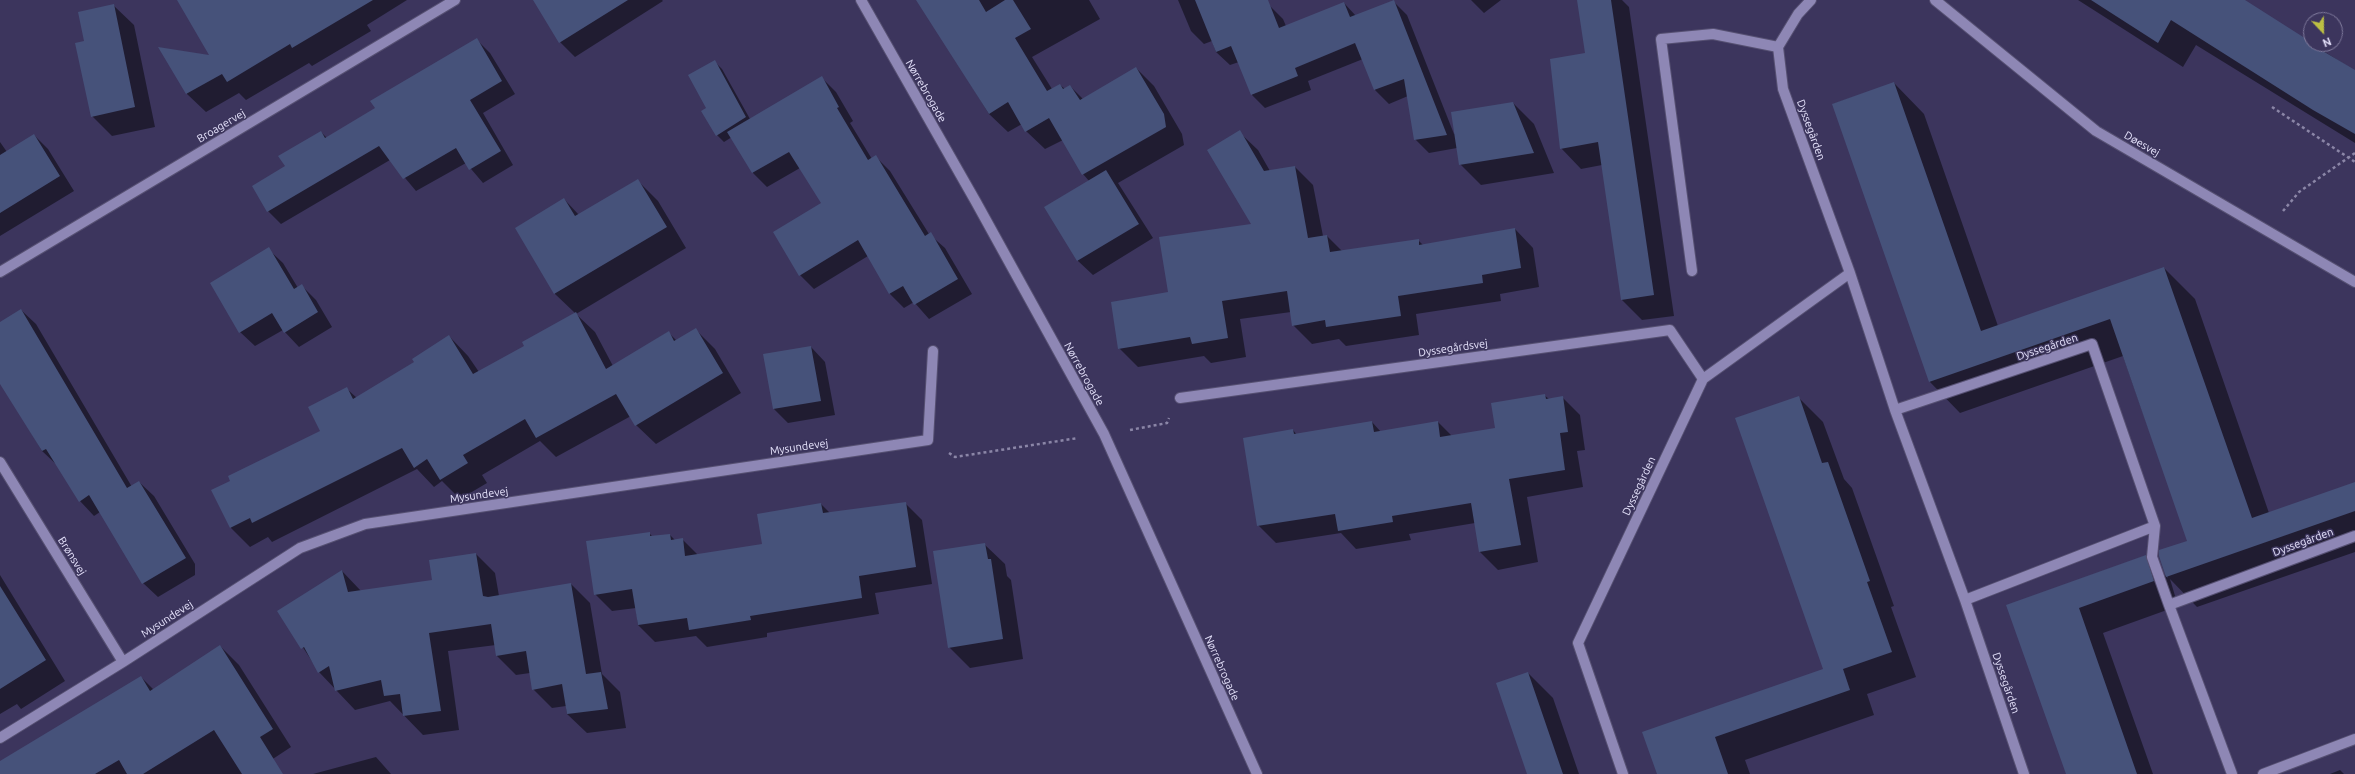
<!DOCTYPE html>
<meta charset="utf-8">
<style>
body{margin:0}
#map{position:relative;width:2355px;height:774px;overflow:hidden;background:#3c355d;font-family:Ubuntu,sans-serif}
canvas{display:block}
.north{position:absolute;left:2303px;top:12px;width:40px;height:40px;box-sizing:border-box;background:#3c355d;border:1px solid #807b9d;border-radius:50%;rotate:158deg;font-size:11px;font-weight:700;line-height:16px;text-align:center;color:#e6e3fc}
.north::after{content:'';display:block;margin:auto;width:14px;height:18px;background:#bcbf43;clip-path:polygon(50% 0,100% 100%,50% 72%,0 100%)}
</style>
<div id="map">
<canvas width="2355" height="774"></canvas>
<div class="north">N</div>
</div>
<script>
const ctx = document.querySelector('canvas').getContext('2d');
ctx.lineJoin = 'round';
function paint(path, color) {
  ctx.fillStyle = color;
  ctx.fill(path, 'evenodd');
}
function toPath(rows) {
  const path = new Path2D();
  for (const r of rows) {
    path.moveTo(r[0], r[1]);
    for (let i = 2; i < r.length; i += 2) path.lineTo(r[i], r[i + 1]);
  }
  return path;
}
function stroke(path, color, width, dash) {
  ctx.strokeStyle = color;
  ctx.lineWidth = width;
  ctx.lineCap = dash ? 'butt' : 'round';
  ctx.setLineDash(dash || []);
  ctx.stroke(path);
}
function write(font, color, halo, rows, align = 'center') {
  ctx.font = font + ' Ubuntu,sans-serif';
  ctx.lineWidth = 3;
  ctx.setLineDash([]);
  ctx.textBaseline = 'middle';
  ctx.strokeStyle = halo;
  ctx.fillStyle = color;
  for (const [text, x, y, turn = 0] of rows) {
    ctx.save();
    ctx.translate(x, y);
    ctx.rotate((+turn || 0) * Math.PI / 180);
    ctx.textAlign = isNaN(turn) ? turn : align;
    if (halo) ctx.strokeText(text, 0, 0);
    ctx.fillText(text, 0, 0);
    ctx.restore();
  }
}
const shadow = toPath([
 [178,0,407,0,367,25,371,31,312,66,309,63,246,100,239,93,206,112,187,94,160,48,211,56],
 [544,0,662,0,663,1,575,57,560,42,537,4],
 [918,0,1089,0,1100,19,1032,57,1052,89,1060,85,1065,89,1070,86,1083,99,1136,68,1154,86,1182,134,1184,145,1118,183,1153,238,1093,275,1078,261,1045,207,1089,181,1083,174,1063,140,1045,149,1026,131,1022,124,1008,132,989,114],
 [1178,0,1236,0,1269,5,1283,19,1286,26,1344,3,1356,16,1393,1,1407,15,1454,134,1513,103,1534,124,1554,173,1481,185,1460,164,1457,148,1429,153,1415,139,1408,96,1389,104,1375,90,1363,59,1308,81,1311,90,1265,108,1252,95,1239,62,1230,65,1216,52,1212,41,1204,44,1191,31],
 [1471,0,1501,0,1484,13],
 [1578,0,1622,0,1629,7,1674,316,1642,320,1622,300,1602,165,1581,169,1561,148,1586,53],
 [2078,0,2243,0,2355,71,2355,143,2196,45,2183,67],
 [113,5,134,25,155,127,112,136,92,116,85,41],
 [477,40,490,53,515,94,483,113,513,165,483,183,466,163,416,191,390,160,281,224,268,211,286,167,321,132,327,138,376,109],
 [715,62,722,69,750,119,822,78,836,92,853,121,850,123,872,159,876,157,890,171,929,234,945,248,972,294,929,319,914,302,904,308,890,294,868,256,814,289,800,275,822,203,800,168,767,187,753,173,732,137,724,142,717,135,708,108],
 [1894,83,1924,114,1998,326,2164,268,2195,299,2269,513,2355,483,2355,552,2197,607,2170,579,2178,606,2103,633,2153,774,2067,774,2008,605,2145,556,2168,578,2160,556,2188,541,2123,356,1960,413,1930,382,1833,104],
 [1239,132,1258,150,1270,171,1295,167,1313,185,1323,236,1327,236,1342,251,1418,240,1423,245,1515,229,1533,248,1539,287,1500,294,1501,301,1416,314,1419,335,1346,346,1339,339,1312,344,1293,325,1291,312,1240,319,1246,357,1211,363,1204,356,1138,367,1119,348,1169,293,1253,225],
 [34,135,48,149,74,191,0,236,0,142,7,152],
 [637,180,658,201,686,248,576,314,595,332,613,366,668,332,677,341,696,330,715,349,741,393,656,444,636,425,631,416,556,457,540,441,482,475,487,483,460,499,442,481,434,487,417,469,272,542,268,537,250,547,230,527,231,481,321,431,347,389,357,398,415,362,449,336,468,356,479,372,525,347,575,313,555,294,516,228,564,199,579,215],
 [268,249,283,263,298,288,301,285,316,300,332,327,299,347,283,330,255,346,240,332],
 [21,310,36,324,132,487,139,482,154,496,195,564,195,575,158,597,143,583,100,512,94,516,80,501,57,465,42,451,0,380,0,323],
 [811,347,825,362,835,415,788,423,774,409,764,355],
 [1544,395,1549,399,1562,397,1580,415,1585,450,1577,451,1583,487,1527,497,1538,562,1498,570,1480,552,1475,523,1409,534,1411,540,1356,549,1341,533,1276,543,1258,525,1293,430,1297,435,1372,422,1381,432,1438,422,1452,436,1496,429],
 [1798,397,1823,422,1844,479,1852,488,1894,606,1891,607,1916,677,1867,694,1874,715,1745,760,1750,774,1658,774,1643,733,1824,670],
 [905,503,922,520,932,584,875,593,879,614,767,633,767,637,707,647,696,636,655,642,638,625,636,608,612,611,595,594,649,533,653,537,670,535,675,540,682,539,698,555,763,545,821,504,830,513],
 [984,544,1005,564,1007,576,1011,580,1023,659,970,668,949,647],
 [476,554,495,573,499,596,571,584,590,603,602,674,620,692,626,728,587,733,567,714,566,706,552,708,533,689,530,673,516,675,497,656,496,645,448,651,459,730,423,735,390,701,355,710,319,672,279,611,342,571,361,591,433,581],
 [0,575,65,681,21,709,17,704,0,714],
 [220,646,239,665,291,747,250,774,0,774,0,764,141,677,154,690],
 [1528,673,1553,698,1579,774,1528,774],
 [376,757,391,774,313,774],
 [2340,770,2344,774,2330,774]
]);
const building = toPath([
 [177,0,373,0,292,48,290,44,227,82,222,74,186,94,158,47,209,55],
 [533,0,628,0,559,43],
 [916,0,979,0,986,12,1005,0,1013,0,1031,29,1015,38,1047,91,1060,84,1063,89,1070,85,1080,100,1136,67,1164,114,1166,127,1082,175,1049,118,1025,132,1008,102,989,114],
 [1195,0,1268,0,1279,28,1344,2,1350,17,1394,0,1447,135,1414,140,1404,79,1374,90,1355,43,1295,68,1298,76,1251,95,1231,46,1216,52],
 [1577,0,1611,0,1654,295,1621,300,1598,142,1560,149,1550,59,1585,53],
 [2091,0,2245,0,2311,42,2311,44,2355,70,2355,134,2313,110,2171,20,2158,43],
 [114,4,135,107,91,117,75,43,84,41,78,12],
 [477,38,502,81,470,100,501,151,469,170,456,148,403,179,379,146,267,212,252,186,285,166,278,156,321,131,325,138,375,108,370,101],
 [715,60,746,117,716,136,701,111,706,108,688,75],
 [822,76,839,107,837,108,868,160,876,155,925,236,931,232,958,279,914,305,903,286,889,294,858,240,799,276,773,232,821,203,789,152,752,173,727,132],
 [1894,82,1981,331,2164,267,2252,518,2355,482,2355,511,2166,577,2159,556,2159,550,2187,541,2110,319,1929,382,1832,104],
 [1513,102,1534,153,1459,165,1451,112],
 [1240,130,1264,171,1295,166,1308,238,1327,235,1330,252,1419,239,1419,245,1515,228,1521,268,1482,275,1483,283,1398,296,1401,316,1326,327,1325,320,1292,326,1287,291,1222,301,1228,338,1192,344,1190,337,1118,349,1111,302,1168,292,1159,237,1251,224,1207,150],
 [34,134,60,176,0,213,0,155],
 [1106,170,1139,224,1077,261,1044,207],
 [638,179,667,227,554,294,515,228,564,198,575,216],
 [269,247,294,289,302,284,318,312,284,333,272,313,239,333,210,283],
 [21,309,127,488,139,481,186,558,142,584,89,495,79,502,46,449,42,451,0,384,0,322],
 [576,312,606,369,669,331,674,341,696,328,723,373,635,426,616,394,536,438,525,419,463,455,468,463,440,480,427,459,414,468,402,448,252,523,250,518,230,528,211,490,230,481,228,476,320,431,308,407,347,387,353,399,414,362,412,359,449,335,473,374,524,346,522,342],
 [811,346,821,401,773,409,763,354],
 [1545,394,1546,399,1563,396,1568,432,1560,433,1565,470,1509,479,1521,545,1479,552,1471,503,1392,516,1393,522,1338,531,1335,514,1257,526,1243,438,1293,429,1294,434,1372,421,1374,432,1438,421,1440,437,1495,428,1491,403],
 [1799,396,1822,463,1828,462,1870,581,1867,582,1892,652,1843,669,1850,690,1715,737,1728,774,1657,774,1642,732,1823,669,1735,418],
 [906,502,916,567,859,576,862,598,750,616,751,620,689,630,687,618,638,625,632,589,594,595,586,541,650,532,650,536,670,534,671,540,683,538,685,556,762,544,757,514,821,503,823,513],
 [985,543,988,559,991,559,1003,639,948,648,933,551],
 [476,553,483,596,488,597,571,583,586,674,601,672,608,709,567,714,562,684,532,690,526,651,496,656,491,624,429,633,441,711,403,716,400,694,384,696,381,680,335,691,329,666,318,673,304,647,301,649,277,611,342,570,348,592,432,580,429,560],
 [2146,555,2154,581,2079,608,2137,774,2066,774,2006,605],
 [0,586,46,660,0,689],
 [220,645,273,729,260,737,283,774,242,774,214,730,143,774,127,774,119,760,95,774,0,774,0,761,141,676,150,691],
 [1528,672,1563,774,1527,774,1496,683]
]);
const path = toPath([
 [2272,107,2355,162],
 [2283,211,2299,192,2355,153],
 [1130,430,1167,423,1169,418],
 [949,453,955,457,1078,438]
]);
const service = toPath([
 [1692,271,1661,39,1713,34,1778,47]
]);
const minor = toPath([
 [1811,0,1798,14,1778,47,1783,89,1850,273,1895,410,1965,600,2024,774],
 [0,272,455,0],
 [1180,398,1670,330,1703,379],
 [1895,410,2092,344,2155,526,1965,600],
 [0,462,123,662],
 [2155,526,2152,557,2169,605],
 [0,738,123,662,300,548,365,524,928,440,933,351],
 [1623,774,1578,643,1703,379,1850,273],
 [2232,774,2169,605,2355,536],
 [2263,774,2355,739]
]);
const tertiary = toPath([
 [861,0,976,202,1104,434,1257,774],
 [1935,0,2096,131,2355,282]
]);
const streetNames = [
 ["Nørrebrogade",926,91,60],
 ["Broagervej",221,126,-31],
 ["Dyssegården",1811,130,70],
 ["Døesvej",2142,144,30],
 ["Dyssegården",2047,347,-18],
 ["Dyssegårdsvej",1453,348,-8],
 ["Nørrebrogade",1084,374,61],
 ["Mysundevej",799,447,-8],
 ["Dyssegården",1639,486,-65],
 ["Mysundevej",479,495,-8],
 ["Dyssegården",2303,542,-20],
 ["Brønsvej",72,556,58],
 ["Mysundevej",167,619,-33],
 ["Nørrebrogade",1222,668,66],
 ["Dyssegården",2006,683,71]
];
paint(shadow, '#0007');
paint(building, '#46527a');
stroke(service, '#565072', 12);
stroke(minor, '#565072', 12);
stroke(tertiary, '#565072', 12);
stroke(path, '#8b86a7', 2.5, [3, 3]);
stroke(service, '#8e87b5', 10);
stroke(minor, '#8e87b5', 10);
stroke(tertiary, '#8e87b5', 10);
write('11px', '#e6e3fc', '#3c355d', streetNames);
</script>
